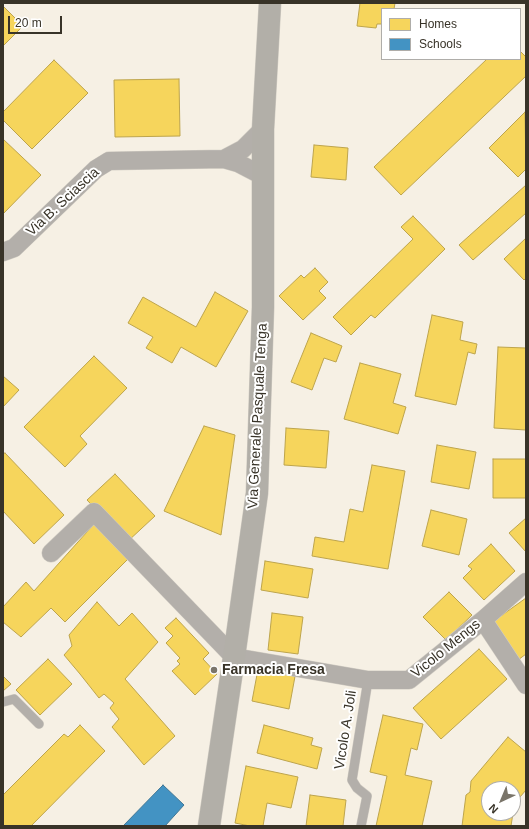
<!DOCTYPE html>
<style>
body{margin:0}
#map{position:relative;width:529px;height:829px;overflow:hidden;background:#f6f0e4;font-family:Helvetica,sans-serif}
canvas{display:block}
.frame{position:absolute;inset:0;border:4px solid #383328;pointer-events:none}
.legend{position:absolute;left:381px;top:8px;width:140px;height:52px;box-sizing:border-box;background:#fff;border:1px solid #afada9;margin:0;padding:5px 7px;list-style:none;font-size:12px;color:#383328}
.legend li{display:flex;align-items:center;gap:8px;height:20px}
.legend b{width:20px;border:1px solid #afada9}
.north{position:absolute;left:481px;top:781px;width:40px;height:40px;box-sizing:border-box;background:#fff;border:1px solid #afada9;border-radius:50%;rotate:224deg;font-size:11px;font-weight:700;line-height:16px;text-align:center;color:#383328}
.north::after{content:'';display:block;margin:auto;width:14px;height:18px;background:#7a756a;clip-path:polygon(50% 0,100% 100%,50% 72%,0 100%)}
.scale{position:absolute;left:8px;top:16px;width:54px;height:18px;box-sizing:border-box;border:2px solid #383328;border-top:0;padding-left:5px;font-size:12px;line-height:14px;white-space:nowrap;color:#383328;-webkit-text-stroke:3px #fff;paint-order:stroke}
</style>
<div id="map">
<canvas width="529" height="829"></canvas>
<div class="frame"></div>
<ul class="legend">
<li><b style="height:11px;background:#f6d55c"></b>Homes</li>
<li><b style="height:11px;background:#4393c3"></b>Schools</li>
</ul>
<div class="north">N</div>
<div class="scale">20 m</div>
</div>
<script>
const ctx = document.querySelector('canvas').getContext('2d');
ctx.lineJoin = 'round';
function paint(path, color) {
  ctx.fillStyle = color;
  ctx.fill(path, 'evenodd');
}
function toPath(rows) {
  const path = new Path2D();
  for (const r of rows) {
    path.moveTo(r[0], r[1]);
    for (let i = 2; i < r.length; i += 2) path.lineTo(r[i], r[i + 1]);
  }
  return path;
}
function stroke(path, color, width, dash) {
  ctx.strokeStyle = color;
  ctx.lineWidth = width;
  ctx.lineCap = dash ? 'butt' : 'round';
  ctx.setLineDash(dash || []);
  ctx.stroke(path);
}
function write(font, color, halo, rows, align = 'center') {
  ctx.font = font + ' Helvetica,sans-serif';
  ctx.lineWidth = 4;
  ctx.setLineDash([]);
  ctx.textBaseline = 'middle';
  ctx.strokeStyle = halo;
  ctx.fillStyle = color;
  for (const [text, x, y, turn = 0] of rows) {
    ctx.save();
    ctx.translate(x, y);
    ctx.rotate((+turn || 0) * Math.PI / 180);
    ctx.textAlign = isNaN(turn) ? turn : align;
    if (halo) ctx.strokeText(text, 0, 0);
    ctx.fillText(text, 0, 0);
    ctx.restore();
  }
}
const homes = toPath([
 [360,3,395,3,394,9,382,9,382,24,377,24,376,28,357,26,360,3],
 [3,6,23,26,3,46,3,6],
 [520,51,526,57,526,76,401,195,374,167,487,59,520,59,520,51],
 [54,60,88,93,32,149,3,120,3,112,54,60],
 [179,79,180,136,115,137,114,80,179,79],
 [525,112,526,169,518,177,489,148,525,112],
 [3,139,41,175,3,214,3,139],
 [314,145,348,148,346,180,311,177,314,145],
 [526,185,526,213,473,260,459,245,526,185],
 [413,216,445,249,375,318,371,315,351,335,333,317,413,239,401,227,413,216],
 [526,238,526,278,524,280,504,259,526,238],
 [315,268,328,282,319,291,326,298,303,320,279,296,301,275,304,278,315,268],
 [215,292,248,311,216,367,181,347,172,363,146,348,153,337,128,323,143,297,196,327,215,292],
 [432,315,463,322,460,340,477,344,475,354,468,352,456,405,415,396,432,315],
 [311,333,342,346,336,362,324,358,312,390,291,382,311,333],
 [498,347,526,348,526,430,494,428,498,347],
 [94,356,127,388,80,436,87,444,65,467,24,427,94,356],
 [360,363,401,374,393,403,406,407,398,434,344,419,360,363],
 [3,376,19,390,3,407,3,376],
 [204,426,235,435,221,535,164,511,204,426],
 [286,428,329,431,326,468,284,465,286,428],
 [437,445,476,452,469,489,431,482,437,445],
 [5,453,64,515,34,544,3,511,3,454,5,453],
 [493,459,526,459,526,498,493,498,493,459],
 [372,465,405,471,388,569,312,556,315,537,344,542,350,509,363,512,372,465],
 [115,474,155,516,127,542,87,500,115,474],
 [431,510,467,519,459,555,422,546,431,510],
 [526,518,526,552,509,533,526,518],
 [95,523,131,556,65,622,51,608,21,637,3,622,3,607,26,582,34,591,95,523],
 [491,544,515,571,484,600,463,578,472,569,468,566,491,544],
 [265,561,313,569,308,598,261,590,265,561],
 [449,592,472,615,446,640,423,617,449,592],
 [526,598,526,654,518,660,491,623,526,598],
 [97,602,119,626,132,613,158,642,125,679,175,736,144,765,112,727,119,719,110,708,114,703,104,694,99,698,80,674,64,655,72,646,69,635,97,602],
 [272,613,303,617,298,654,268,650,272,613],
 [176,618,209,653,203,659,217,674,195,695,172,671,180,664,177,661,180,658,166,643,173,636,165,628,176,618],
 [479,649,507,679,441,739,413,708,479,649],
 [48,659,72,684,40,715,16,690,48,659],
 [259,664,296,671,289,709,252,701,259,664],
 [3,676,11,684,3,691,3,676],
 [383,715,423,724,417,750,411,748,405,775,432,781,422,826,376,826,387,776,370,772,383,715],
 [80,725,105,751,31,826,3,826,3,795,64,734,68,737,80,725],
 [264,725,313,738,311,745,322,748,317,769,257,753,264,725],
 [508,737,526,752,526,790,514,804,513,812,513,789,489,789,489,813,513,813,511,826,462,826,466,795,470,792,471,781,508,737],
 [246,766,298,777,291,808,267,803,263,826,250,826,235,823,246,766],
 [310,795,346,800,343,826,306,826,310,795]
]);
const schools = toPath([
 [163,785,184,805,165,826,123,826,163,785]
]);
const lane = toPath([
 [3,702,14,699,39,724],
 [361,826,367,796,357,788,352,780,368,680]
]);
const street = toPath([
 [224,159,243,149,263,129],
 [3,252,14,248,96,169,109,161,224,159,238,163,263,176],
 [51,553,94,512,234,657,368,680,409,680,483,620,526,582],
 [483,620,526,685]
]);
const secondary = toPath([
 [209,826,234,657,257,493,263,307,263,129,270,3]
]);
const markers = [
 [214,670,4,"#7a756a"]
];
const streetNames = [
 ["Via B. Sciascia",63,202,-43],
 ["Via Generale Pasquale Tenga",258,416,-87],
 ["Vicolo Mengs",446,649,-39],
 ["Vicolo A. Joli",346,730,-81]
];
const poiNames = [
 ["Farmacia Fresa",222,670]
];
paint(homes, '#f6d55c');
stroke(homes, '#bda44c', 1);
paint(schools, '#4393c3');
stroke(schools, '#407694', 1);
stroke(lane, '#d2cdc4', 10);
stroke(street, '#d2cdc4', 19);
stroke(secondary, '#d2cdc4', 23);
stroke(lane, '#b3afaa', 9);
stroke(street, '#b3afaa', 18);
stroke(secondary, '#b2afa8', 22);
for (const [x, y, r, color] of markers) {
  const dot = new Path2D();
  dot.arc(x, y, r, 0, 2 * Math.PI);
  ctx.fillStyle = color;
  ctx.fill(dot);
  stroke(dot, '#fff', 1.5);
}
write('14px', '#383328', '#fff', streetNames);
write('bold 14px', '#383328', '#fff', poiNames, 'left');
</script>
